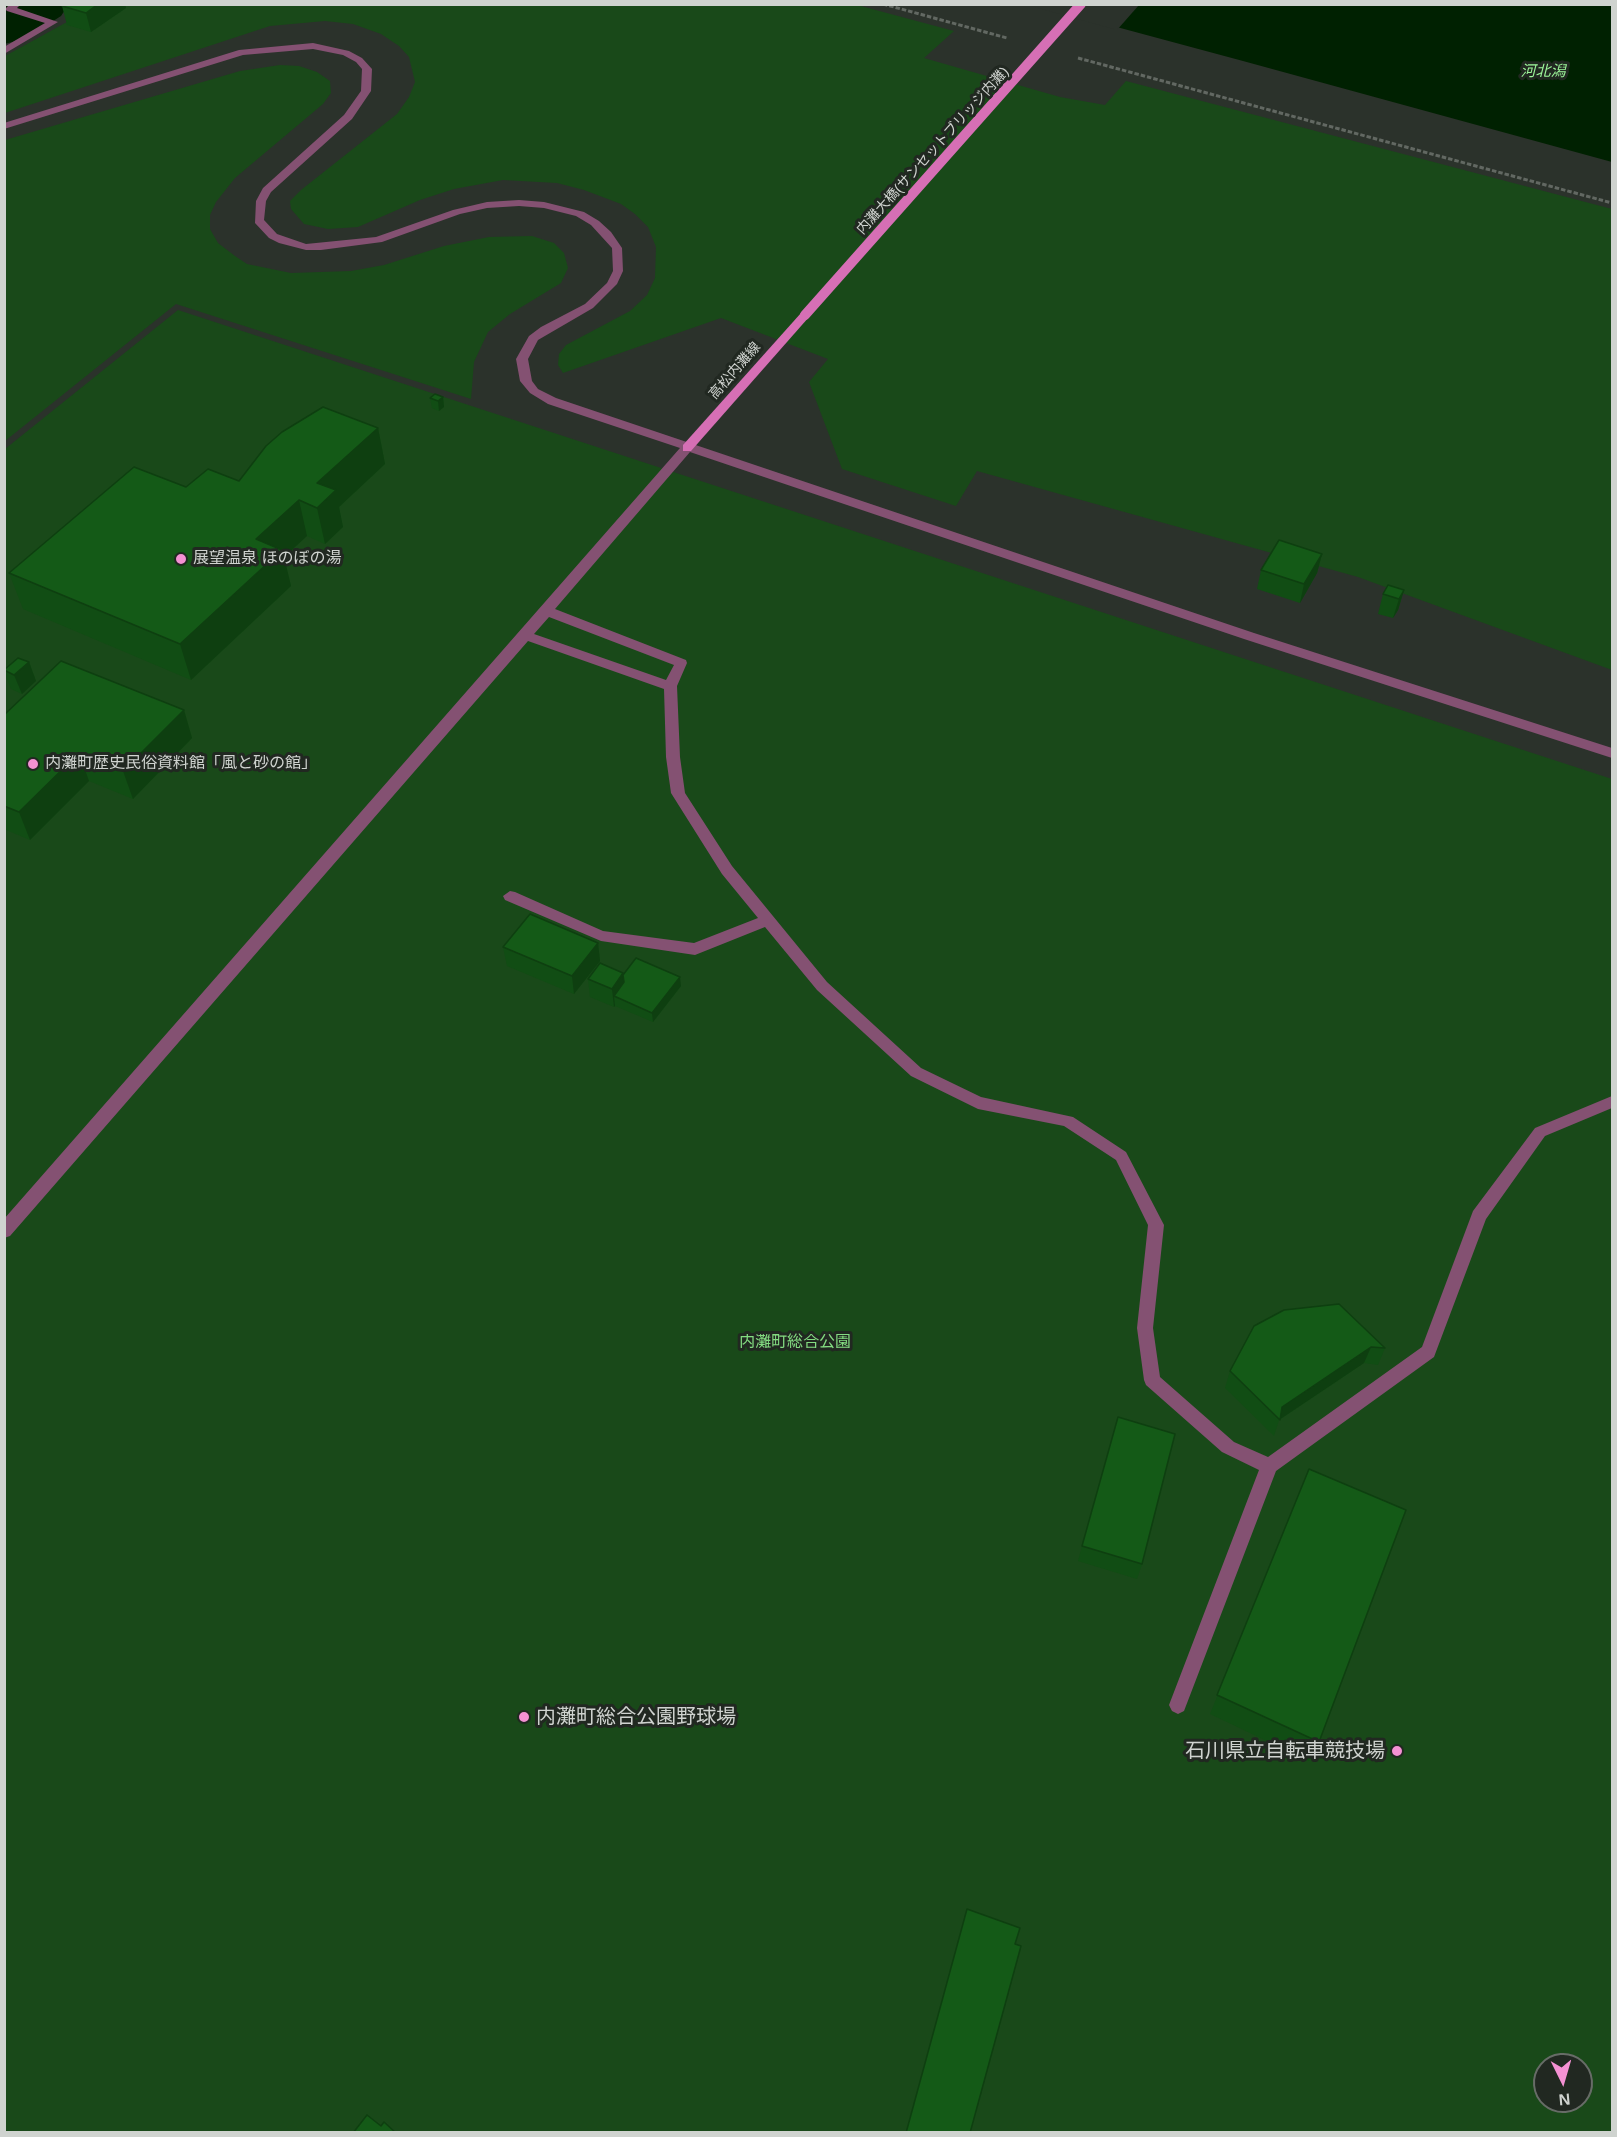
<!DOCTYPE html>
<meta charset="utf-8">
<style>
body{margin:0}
#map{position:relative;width:1617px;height:2137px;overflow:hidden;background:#2b322b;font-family:Arial,sans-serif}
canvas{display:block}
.frame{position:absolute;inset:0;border:6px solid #cfd3cf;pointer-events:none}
.north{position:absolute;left:1533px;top:2053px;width:60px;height:60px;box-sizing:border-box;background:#212821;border:2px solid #676c67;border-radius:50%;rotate:175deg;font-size:16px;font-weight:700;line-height:24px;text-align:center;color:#cfd3cf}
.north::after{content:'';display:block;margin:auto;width:21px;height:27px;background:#f491d3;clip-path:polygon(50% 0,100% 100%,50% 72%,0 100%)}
</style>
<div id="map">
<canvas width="1617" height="2137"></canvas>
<div class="frame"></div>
<div class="north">N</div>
</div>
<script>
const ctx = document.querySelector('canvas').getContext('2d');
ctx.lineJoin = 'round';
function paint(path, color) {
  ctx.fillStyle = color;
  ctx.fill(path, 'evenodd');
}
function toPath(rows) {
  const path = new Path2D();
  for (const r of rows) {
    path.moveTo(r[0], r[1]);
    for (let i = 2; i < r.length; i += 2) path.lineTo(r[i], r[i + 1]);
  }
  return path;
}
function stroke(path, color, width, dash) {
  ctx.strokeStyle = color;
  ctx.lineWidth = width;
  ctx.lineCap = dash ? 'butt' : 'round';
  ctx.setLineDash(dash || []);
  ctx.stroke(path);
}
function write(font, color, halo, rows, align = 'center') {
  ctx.font = font + ' Arial,"Noto Sans JP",sans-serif';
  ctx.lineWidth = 6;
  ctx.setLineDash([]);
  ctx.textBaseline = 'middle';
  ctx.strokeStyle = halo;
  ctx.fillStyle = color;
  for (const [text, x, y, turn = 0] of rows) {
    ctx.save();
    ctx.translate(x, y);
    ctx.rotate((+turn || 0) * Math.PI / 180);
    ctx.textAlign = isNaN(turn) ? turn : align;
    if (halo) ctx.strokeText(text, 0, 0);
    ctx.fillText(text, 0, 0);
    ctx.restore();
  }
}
const green = toPath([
 [98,5,857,5,954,31,924,58,1060,97,1105,105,1126,81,1612,209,1612,670,1358,577,977,471,956,506,842,469,809,382,828,359,721,318,563,373,558,365,559,354,566,345,630,311,647,295,655,278,656,247,648,227,635,214,621,204,584,190,557,183,503,180,454,189,420,200,358,227,328,229,304,224,291,209,290,201,301,190,397,114,409,97,415,82,409,57,399,46,381,34,353,24,325,21,270,26,5,113,5,56],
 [280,65,299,66,317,72,330,81,331,93,323,104,235,178,216,202,210,215,210,229,218,243,235,256,247,264,291,273,351,271,384,265,444,246,489,237,532,236,554,243,564,253,568,268,561,283,510,314,488,332,474,362,471,399,176,304,5,441,5,140,240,71],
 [178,310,1612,779,1612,2132,5,2132,5,449],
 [1545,2065,1581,2065,1581,2101,1545,2101]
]);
const water = toPath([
 [1035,5,1612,5,1612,162,1243,61]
]);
const pier = toPath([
 [1032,4,1139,5,1117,30,1035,7]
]);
const river = toPath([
 [4,4,69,4,61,16,25,39,4,44,4,4]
]);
const path = toPath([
 [883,4,1007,38],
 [1078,58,1612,203]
]);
const minor = toPath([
 [10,4,21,4,17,8,58,22,4,54,4,47,45,23,7,11,5,9,10,4],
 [313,43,349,51,362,58,372,69,371,91,352,119,271,192,266,201,264,220,277,234,306,244,376,237,453,210,487,202,519,200,544,202,584,212,599,221,611,232,622,248,623,271,617,284,593,308,538,340,528,359,532,381,538,389,556,398,1254,633,1612,748,1612,758,1244,639,690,452,555,609,686,660,687,663,677,686,680,757,685,793,732,866,827,982,921,1068,981,1097,1073,1117,1126,1152,1164,1225,1153,1328,1160,1377,1234,1442,1268,1457,1422,1347,1473,1211,1535,1128,1612,1096,1612,1108,1545,1136,1486,1219,1434,1357,1276,1471,1184,1711,1178,1714,1172,1711,1169,1705,1259,1470,1222,1452,1146,1385,1144,1380,1137,1328,1148,1225,1116,1160,1064,1126,978,1109,911,1076,817,990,765,927,695,955,601,941,505,900,503,896,510,891,515,892,603,931,694,943,758,918,722,874,671,793,666,757,664,689,528,641,10,1236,4,1238,4,1219,680,448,548,404,530,393,520,381,516,359,529,336,541,327,585,304,607,283,613,271,612,248,591,225,576,216,544,208,519,206,487,208,460,214,382,242,321,250,306,250,279,243,269,238,255,223,256,201,263,188,344,115,361,91,362,69,356,62,343,55,313,49,243,55,4,129,4,123,239,50,313,43],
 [549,617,674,665,666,680,534,634,549,617]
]);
const major = toPath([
 [805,312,809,313,809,317,691,451,683,451,683,445,801,313,805,312]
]);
const majorBridge = toPath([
 [805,315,1081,4]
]);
const wall = toPath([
 [64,4,125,4,126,8,91,32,67,25,62,6],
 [443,397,444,407,439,411,432,408,430,398],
 [378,428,385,464,339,507,343,527,325,544,307,536,284,557,291,586,191,680,23,609,9,573,186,487,239,481],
 [1322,554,1317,573,1300,603,1257,589,1261,570],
 [1404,590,1398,610,1393,618,1378,614,1383,594],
 [29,662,36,681,22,694,11,689,4,672,4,670],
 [184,710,192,738,133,799,89,781,30,840,4,829,4,715],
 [598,943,600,961,574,994,507,966,503,947],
 [623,975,681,986,653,1022,615,1006,614,1007,590,997,588,979],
 [1254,1326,1385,1348,1378,1365,1364,1363,1279,1420,1274,1436,1225,1388,1230,1371],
 [1309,1469,1319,1742,1309,1761,1210,1714],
 [1082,1546,1142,1564,1137,1579,1078,1561]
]);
const shadedWall = toPath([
 [98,4,125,4,126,8,91,32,86,13],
 [443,397,444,407,439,411,438,401],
 [378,428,385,464,339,507,343,527,325,544,317,508,317,483],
 [299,500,307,536,284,557,291,586,191,680,180,644,256,539],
 [1322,554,1317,573,1300,603,1304,584],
 [1404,590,1398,610,1393,618,1399,599],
 [29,662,36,681,22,694,14,675],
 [184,710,192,738,133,799,123,771],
 [79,753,89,781,30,840,19,812],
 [598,943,600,961,574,994,572,976],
 [623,973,625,991,614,996,615,1006,614,1007,612,989],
 [680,977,681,986,653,1022,652,1013],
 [1371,1347,1364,1363,1279,1420,1282,1407]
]);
const building = toPath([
 [64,4,98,4,86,13,62,6,64,4],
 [435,394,443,397,438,401,430,398,435,394],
 [323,407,378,428,317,483,336,490,317,508,299,500,256,539,282,550,180,644,9,573,134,467,186,487,208,469,239,481,266,446,282,432,323,407],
 [1279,540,1322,554,1304,584,1261,570,1279,540],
 [1388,585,1404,590,1399,599,1383,594,1388,585],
 [18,658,29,662,14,675,4,670,18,658],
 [61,661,184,710,123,771,79,753,19,812,4,806,4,715,61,661],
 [530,914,598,943,572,976,503,947,530,914],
 [636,958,680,977,652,1013,614,996,624,982,623,975,636,958],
 [600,963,623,973,612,989,588,979,600,963],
 [1339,1304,1385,1348,1371,1347,1282,1407,1280,1420,1230,1371,1254,1326,1284,1310,1339,1304],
 [1118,1417,1175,1434,1142,1564,1082,1546,1118,1417],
 [1309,1469,1406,1510,1319,1742,1217,1695,1309,1469],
 [967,1909,1020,1928,1015,1944,1021,1946,970,2133,906,2133,967,1909],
 [367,2115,381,2126,384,2122,396,2133,353,2133,367,2115]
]);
const markers = [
 [181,559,6,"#f491d3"],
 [33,764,6,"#f491d3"],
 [524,1717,6,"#f491d3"],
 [1397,1751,6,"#f491d3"]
];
const farStreetnames = [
 ["内灘大橋(サンセットブリッジ内灘)",933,151,-48],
 ["高松内灘線",735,371,-49]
];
const farWaternames = [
 ["河北潟",1543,72]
];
const poiNames = [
 ["展望温泉 ほのぼの湯",193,559],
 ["内灘町歴史民俗資料館「風と砂の館」",45,764]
];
const parkNames = [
 ["内灘町総合公園",795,1343]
];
const nearPoinames = [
 ["内灘町総合公園野球場",536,1717],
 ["石川県立自転車競技場",1385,1751,"right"]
];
paint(green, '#194919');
paint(water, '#002101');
paint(pier, '#2b322b');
paint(river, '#002101');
stroke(path, '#626862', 3, [4.5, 2]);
paint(minor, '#845172');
paint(major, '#d66fb5');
stroke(majorBridge, '#d66fb5', 10);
paint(wall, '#114d14');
paint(shadedWall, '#0e3f10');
paint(building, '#145a17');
stroke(building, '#0e3f10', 1.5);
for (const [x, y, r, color] of markers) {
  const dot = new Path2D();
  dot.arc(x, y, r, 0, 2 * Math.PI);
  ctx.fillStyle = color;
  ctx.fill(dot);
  stroke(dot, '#212821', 2);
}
write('14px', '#cfd3cf', '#212821', farStreetnames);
write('italic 15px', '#9df69a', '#212821', farWaternames);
write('16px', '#cfd3cf', '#212821', poiNames, 'left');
write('16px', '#83db81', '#212821', parkNames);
write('20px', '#cfd3cf', '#212821', nearPoinames, 'left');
</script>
